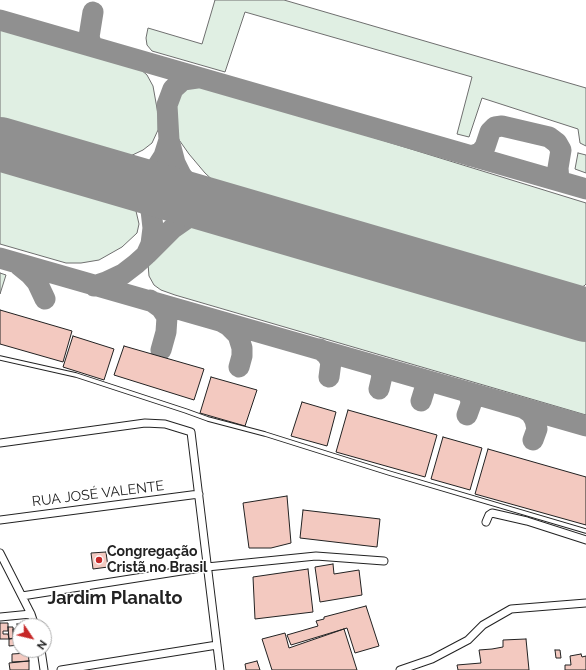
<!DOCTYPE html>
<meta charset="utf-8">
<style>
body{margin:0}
#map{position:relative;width:586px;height:670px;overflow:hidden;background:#fff;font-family:Raleway,sans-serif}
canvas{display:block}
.north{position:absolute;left:12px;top:618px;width:40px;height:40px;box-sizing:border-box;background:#fff;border:1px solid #a7a7a7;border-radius:50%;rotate:125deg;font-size:11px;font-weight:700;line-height:16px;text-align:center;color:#222}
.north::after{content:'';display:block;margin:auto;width:14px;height:18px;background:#c62828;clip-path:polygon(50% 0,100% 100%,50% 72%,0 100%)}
</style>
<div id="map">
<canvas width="586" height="670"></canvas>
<div class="north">N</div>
</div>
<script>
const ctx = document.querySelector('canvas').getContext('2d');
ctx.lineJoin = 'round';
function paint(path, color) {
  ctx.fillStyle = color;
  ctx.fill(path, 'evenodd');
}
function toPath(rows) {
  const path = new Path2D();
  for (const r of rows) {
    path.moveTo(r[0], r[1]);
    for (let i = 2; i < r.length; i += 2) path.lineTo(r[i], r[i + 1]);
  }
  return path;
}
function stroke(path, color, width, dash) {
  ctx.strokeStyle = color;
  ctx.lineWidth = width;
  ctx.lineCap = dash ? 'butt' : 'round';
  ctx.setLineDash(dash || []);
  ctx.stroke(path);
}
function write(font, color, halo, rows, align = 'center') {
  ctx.font = font + ' Raleway,sans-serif';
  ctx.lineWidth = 3;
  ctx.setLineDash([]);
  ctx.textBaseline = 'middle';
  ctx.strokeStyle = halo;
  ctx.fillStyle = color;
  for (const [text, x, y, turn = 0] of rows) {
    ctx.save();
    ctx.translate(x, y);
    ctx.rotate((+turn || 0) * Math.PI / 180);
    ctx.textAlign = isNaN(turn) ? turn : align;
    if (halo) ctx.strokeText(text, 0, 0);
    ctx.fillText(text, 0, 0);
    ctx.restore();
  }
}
const green = toPath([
 [215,0,284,0,586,88,586,146,580,143,578,129,482,98,469,137,457,134,472,77,245,12,225,72,152,51,147,45,146,38,148,28,202,44,215,0],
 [0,26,139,68,147,75,153,86,158,114,158,130,152,143,143,150,124,159,0,123,0,26],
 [197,83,586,203,586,284,584,286,576,289,230,191,218,185,205,173,189,154,177,137,173,121,173,102,178,91,187,85,197,83],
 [578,153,586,155,586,173,575,169,578,153],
 [0,159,117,193,128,199,136,211,139,224,137,233,122,247,99,260,81,263,66,263,0,244,0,159],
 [205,220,218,223,586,330,586,415,175,295,161,290,154,285,149,276,148,264,154,253,183,226,192,222,205,220],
 [0,273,6,275,0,294,0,273]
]);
const taxiway = toPath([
 [0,20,586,189],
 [92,46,89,37,93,12],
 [471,156,480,153,485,147,490,132,495,127,502,126,549,137,557,143,561,150,558,168,559,181],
 [147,254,172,229,192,215,208,210,223,209,206,201,192,189,181,175,175,163,169,140],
 [0,258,586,426],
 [19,265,30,274,37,282,45,299],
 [94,286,106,282,123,274,136,264,146,255,151,244,153,228,151,210,140,193,125,182,100,173,131,180,144,177,155,170,164,156,169,140,167,105,173,89,183,80,197,78],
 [150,300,161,308,167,317,166,332,161,350],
 [579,313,586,311],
 [222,322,229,326,238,335,242,348,242,356,239,367],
 [320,349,327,355,331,362,329,377],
 [376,366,380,369,382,376,379,389],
 [421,379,424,383,425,388,421,401],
 [466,392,470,396,471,404,467,415],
 [525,409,531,413,535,420,537,429,533,440]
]);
const runway = toPath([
 [0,144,586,315]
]);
const building = toPath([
 [0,310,72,331,63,362,0,344,0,310],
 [73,336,114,349,104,380,63,367,73,336],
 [124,346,204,369,194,400,114,375,124,346],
 [211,377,257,390,245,426,200,413,211,377],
 [302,402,336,412,327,446,291,436,302,402],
 [348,410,437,435,425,477,336,452,348,410],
 [443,437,482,448,470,490,431,479,443,437],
 [488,449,586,477,586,525,475,494,488,449],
 [287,496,291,543,271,548,249,548,243,503,287,496],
 [303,510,380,519,377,547,300,538,303,510],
 [106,552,108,567,93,569,91,553,106,552],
 [333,564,334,574,359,570,362,595,320,602,315,567,333,564],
 [308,569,313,612,255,619,253,577,308,569],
 [366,606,379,646,355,653,347,628,291,645,287,635,318,626,316,621,324,619,324,617,366,606],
 [0,623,8,623,8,631,3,631,3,634,8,634,9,639,0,639,0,623],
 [17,624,23,624,23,626,20,626,20,638,14,638,13,629,18,629,17,624],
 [8,627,13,627,13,638,9,639,8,627],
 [344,629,357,670,272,670,262,639,285,633,289,648,344,629],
 [20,638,20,645,9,646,9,639,20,638],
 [526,639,529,670,458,670,457,665,481,663,479,650,492,649,503,647,503,640,526,639],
 [555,650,560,650,561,658,556,658,555,650],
 [28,653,29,661,12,662,12,654,28,653],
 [581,654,582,657,586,656,586,670,565,670,565,665,571,665,570,656,581,654],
 [29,661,29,670,10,670,9,663,29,661],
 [257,661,260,670,246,670,245,664,257,661]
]);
const service = toPath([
 [0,358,76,375,186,411,208,419,265,434,389,473,586,531]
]);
const minor = toPath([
 [0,443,145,423,165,424,191,432,220,670],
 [0,520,199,494],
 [486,522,489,515,492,513,527,521,586,540],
 [0,553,31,614,35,626],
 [22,596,207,567,316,556,384,561],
 [0,617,31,614],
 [41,650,44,670],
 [61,670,217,645],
 [400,670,432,659,468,640,483,625,511,609,586,603]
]);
const markers = [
 [99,560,4,"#c62828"]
];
const streetNames = [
 ["RUA JOSÉ VALENTE",98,494,-7]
];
const poiNames = [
 ["Congregação",107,552],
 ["Cristã no Brasil",107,568]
];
const districtNames = [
 ["Jardim Planalto",115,599]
];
paint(green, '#e0efe3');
stroke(green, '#6f6f6f', 1);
stroke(taxiway, '#909090', 21);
stroke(runway, '#909090', 54);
paint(building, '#f3c9c0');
stroke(building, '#222', 1);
stroke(service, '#222', 5.5);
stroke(minor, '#222', 9);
stroke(service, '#fff', 3.5);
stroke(minor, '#fff', 7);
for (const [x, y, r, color] of markers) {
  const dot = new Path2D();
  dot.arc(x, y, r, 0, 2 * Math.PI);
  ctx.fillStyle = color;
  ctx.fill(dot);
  stroke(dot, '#fff', 1.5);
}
write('14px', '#222', '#fff', streetNames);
write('bold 14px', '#222', '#fff', poiNames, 'left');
write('bold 18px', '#222', '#fff', districtNames);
</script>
